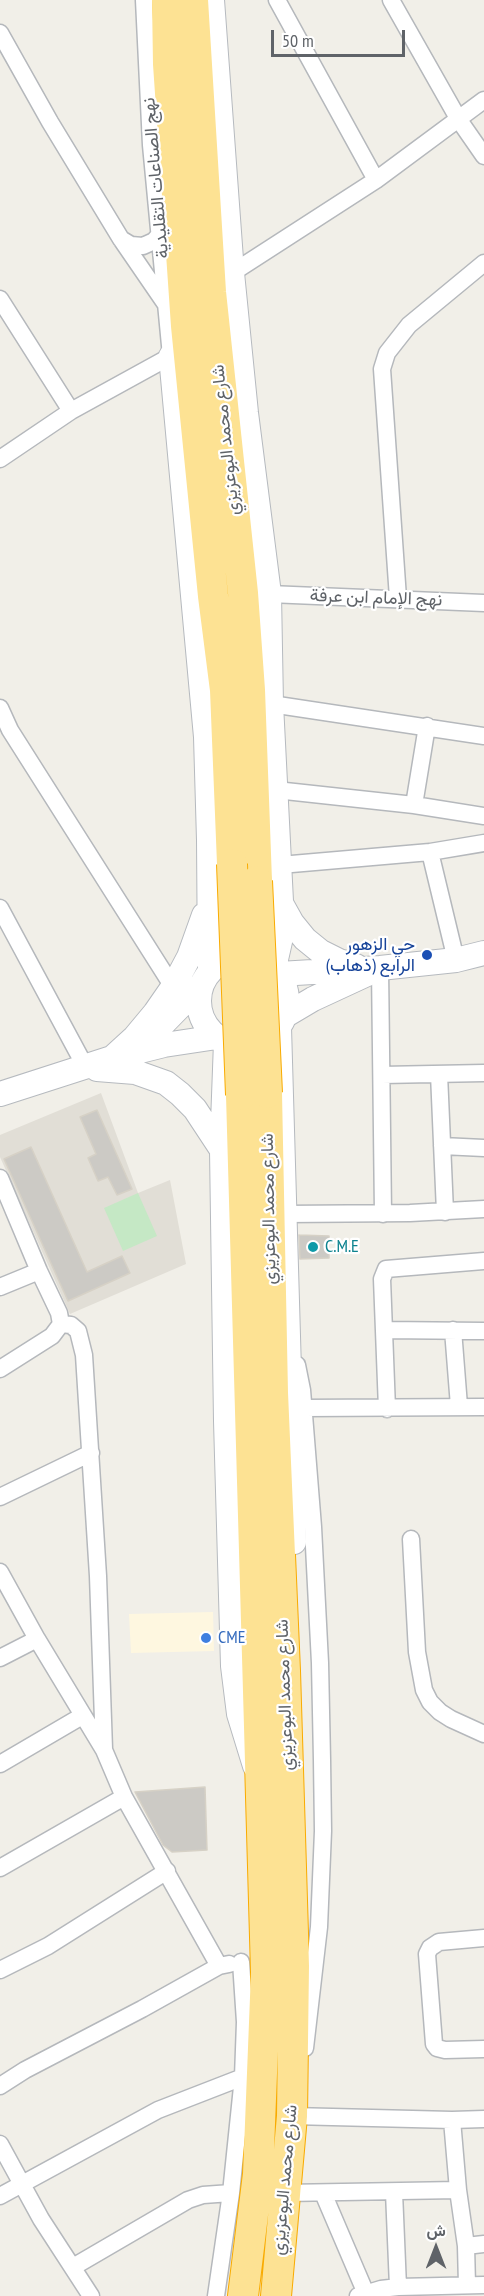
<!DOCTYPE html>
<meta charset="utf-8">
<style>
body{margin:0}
#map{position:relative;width:484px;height:2296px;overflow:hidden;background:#f1efe8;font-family:"PT Sans Narrow",Vazirmatn,sans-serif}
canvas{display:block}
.north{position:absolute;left:406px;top:2218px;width:60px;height:60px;-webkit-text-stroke:4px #fff;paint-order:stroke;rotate:0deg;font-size:16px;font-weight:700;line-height:24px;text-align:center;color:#5f6368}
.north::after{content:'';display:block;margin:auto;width:21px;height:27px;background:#5f6368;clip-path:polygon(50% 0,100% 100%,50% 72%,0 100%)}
.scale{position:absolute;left:271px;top:30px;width:134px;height:27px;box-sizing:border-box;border:3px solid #5f6368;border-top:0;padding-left:8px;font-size:18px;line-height:21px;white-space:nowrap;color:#5f6368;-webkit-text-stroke:4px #fff;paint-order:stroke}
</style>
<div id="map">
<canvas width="484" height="2296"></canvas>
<div class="north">ش</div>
<div class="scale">50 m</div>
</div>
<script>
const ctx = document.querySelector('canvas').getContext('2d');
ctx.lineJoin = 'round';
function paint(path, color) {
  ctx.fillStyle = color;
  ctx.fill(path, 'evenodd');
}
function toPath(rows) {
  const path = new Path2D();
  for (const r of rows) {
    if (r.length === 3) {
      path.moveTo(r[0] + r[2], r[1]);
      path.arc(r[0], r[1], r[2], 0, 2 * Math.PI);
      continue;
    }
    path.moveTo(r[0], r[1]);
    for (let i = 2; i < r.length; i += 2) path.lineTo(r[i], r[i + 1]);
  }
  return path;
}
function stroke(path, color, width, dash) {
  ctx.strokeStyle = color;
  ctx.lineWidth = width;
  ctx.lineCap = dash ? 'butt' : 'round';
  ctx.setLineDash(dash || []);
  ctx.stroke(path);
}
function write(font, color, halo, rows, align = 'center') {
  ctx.font = font + ' "PT Sans Narrow",Vazirmatn,sans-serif';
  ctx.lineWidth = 4.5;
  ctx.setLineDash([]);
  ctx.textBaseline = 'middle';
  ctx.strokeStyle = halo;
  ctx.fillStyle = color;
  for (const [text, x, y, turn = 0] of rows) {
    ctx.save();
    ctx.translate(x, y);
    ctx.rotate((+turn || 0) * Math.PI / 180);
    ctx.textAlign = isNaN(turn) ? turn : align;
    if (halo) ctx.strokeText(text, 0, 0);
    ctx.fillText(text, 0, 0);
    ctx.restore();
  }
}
const commercial = toPath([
 [213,1612,214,1651,131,1653,129,1614]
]);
const education = toPath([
 [101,1093,138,1193,170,1180,186,1264,70,1314,0,1157,0,1135]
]);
const green = toPath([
 [138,1193,157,1236,123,1251,104,1208]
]);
const building = toPath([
 [97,1110,132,1189,117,1195,108,1177,98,1181,88,1158,96,1154,80,1117,97,1110],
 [31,1147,87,1272,122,1256,130,1273,68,1301,4,1159,31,1147],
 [299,1235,329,1236,329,1258,300,1259,299,1235],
 [205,1787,207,1850,172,1852,163,1845,135,1792,205,1787]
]);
const street = toPath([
 [277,0,376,180],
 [391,0,459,120,484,156],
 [0,33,50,122,121,239,167,306],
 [121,239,131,245,143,246,154,241,160,234],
 [232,273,376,180,484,100],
 [0,299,71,411],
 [0,459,71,411,171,356,151,145,144,0],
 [269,594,484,603],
 [398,598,382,369,387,353,409,325,484,263],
 [271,704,484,736],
 [0,708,10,730,173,987],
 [276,790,414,805,484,816],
 [414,805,427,726],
 [430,852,456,960],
 [280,865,430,852,484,843],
 [0,908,86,1068],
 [380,968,383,1214],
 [439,1074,445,1212],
 [382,1075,484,1073],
 [442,1146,484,1148],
 [0,1178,39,1271,59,1313,61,1324,52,1336,0,1369],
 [285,1214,410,1213,484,1209],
 [0,1287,39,1271],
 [61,1324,71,1325,78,1331,84,1355,98,1576,104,1749],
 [384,1330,484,1331],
 [453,1330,459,1406],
 [297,1365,302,1390,313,1527,320,1663,322,1760,323,1831,319,1927,305,2048],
 [303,1408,484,1407],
 [387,1409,382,1279,386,1269,484,1261],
 [0,1497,91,1453],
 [411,1539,417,1652,424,1690,430,1702,440,1712,451,1719,484,1734],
 [0,1572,37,1639,104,1750,124,1797,219,1966],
 [0,1658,37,1639],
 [0,1764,82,1716],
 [0,1868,124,1797],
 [484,1938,439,1942,430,1948,427,1954,434,2044,437,2048,445,2050,484,2049],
 [0,1970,48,1946,167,1871],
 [0,2086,25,2070,142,2009,219,1966,229,1964],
 [293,2109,292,2116,452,2120,484,2119],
 [452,2120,458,2190],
 [0,2144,41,2219,91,2296],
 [394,2192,398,2287],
 [285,2193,458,2190,466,2246,484,2244],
 [323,2193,367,2296],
 [0,2196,158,2110,243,2077],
 [466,2246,467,2285],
 [73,2267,188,2200,203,2195,231,2193],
 [216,2296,231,2193,243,2077,245,2022,241,1962],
 [358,2296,381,2289,398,2287,484,2285]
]);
const secondary = toPath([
 [212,0,232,273,246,413,269,594,271,704,282,921,281,937,274,968],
 [171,356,206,737,209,840,210,971],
 [282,905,292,923,305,939,321,952,339,961,356,966],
 [243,1001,44],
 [279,974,380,968,456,960,484,953],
 [286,1015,313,999,367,974],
 [279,1027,294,1542],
 [152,1035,201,985],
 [226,1042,222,1150,226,1421,233,1666,239,1714,255,1766],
 [112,1058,135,1037,155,1013,173,987,189,957,204,915],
 [97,1069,135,1072,166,1083,180,1094,195,1109,222,1150],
 [0,1094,112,1058,164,1045,217,1037]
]);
const highway = toPath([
 [167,0,168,64,186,326,213,596,225,690,232,864],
 [193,0,211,292,243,593,250,690,257,881],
 [267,1093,273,1393,285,1671,294,1966,292,2116,276,2296],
 [241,1095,266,1972,258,2174,243,2296]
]);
const highwayBridge = toPath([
 [232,864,241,1095],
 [257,881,267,1093]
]);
const markers = [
 [427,955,6,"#1a4fb4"],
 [313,1247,6,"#0f9aa8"],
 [206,1638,6,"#3f7fe0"]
];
const streetNames = [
 ["نهج الصناعات التقليدية",156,178,-95],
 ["شارع محمد البوعزيزي",226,440,-96],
 ["نهج الإمام ابن عرفة",376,598,2],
 ["شارع محمد البوعزيزي",269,1209,-91],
 ["شارع محمد البوعزيزي",285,1695,-92],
 ["شارع محمد البوعزيزي",285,2180,-85]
];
const transitNames = [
 ["حي الزهور",415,945],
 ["الرابع (ذهاب)",415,966]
];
const cultureNames = [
 ["C.M.E",325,1247]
];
const shopNames = [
 ["CME",218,1638]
];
paint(commercial, '#fef7e0');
paint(education, '#e1ded6');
paint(green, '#c5e8c5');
paint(building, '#cccac5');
stroke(building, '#d6d1c6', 1.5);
stroke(street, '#b5b8bc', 19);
stroke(secondary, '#b6babf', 26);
stroke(highway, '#f9ab00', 32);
stroke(street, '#fff', 16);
stroke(secondary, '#fff', 24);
stroke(highway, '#fde293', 30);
stroke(highwayBridge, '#f9ab00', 32, []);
stroke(highwayBridge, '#fde293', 30);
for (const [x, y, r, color] of markers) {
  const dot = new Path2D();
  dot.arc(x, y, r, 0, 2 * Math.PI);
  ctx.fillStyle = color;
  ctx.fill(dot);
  stroke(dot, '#fff', 2);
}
write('18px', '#5f6368', '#fff', streetNames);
write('18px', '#164399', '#fff', transitNames, 'right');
write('18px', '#0d838f', '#fff', cultureNames, 'left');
write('18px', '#366cbe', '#fff', shopNames, 'left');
</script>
